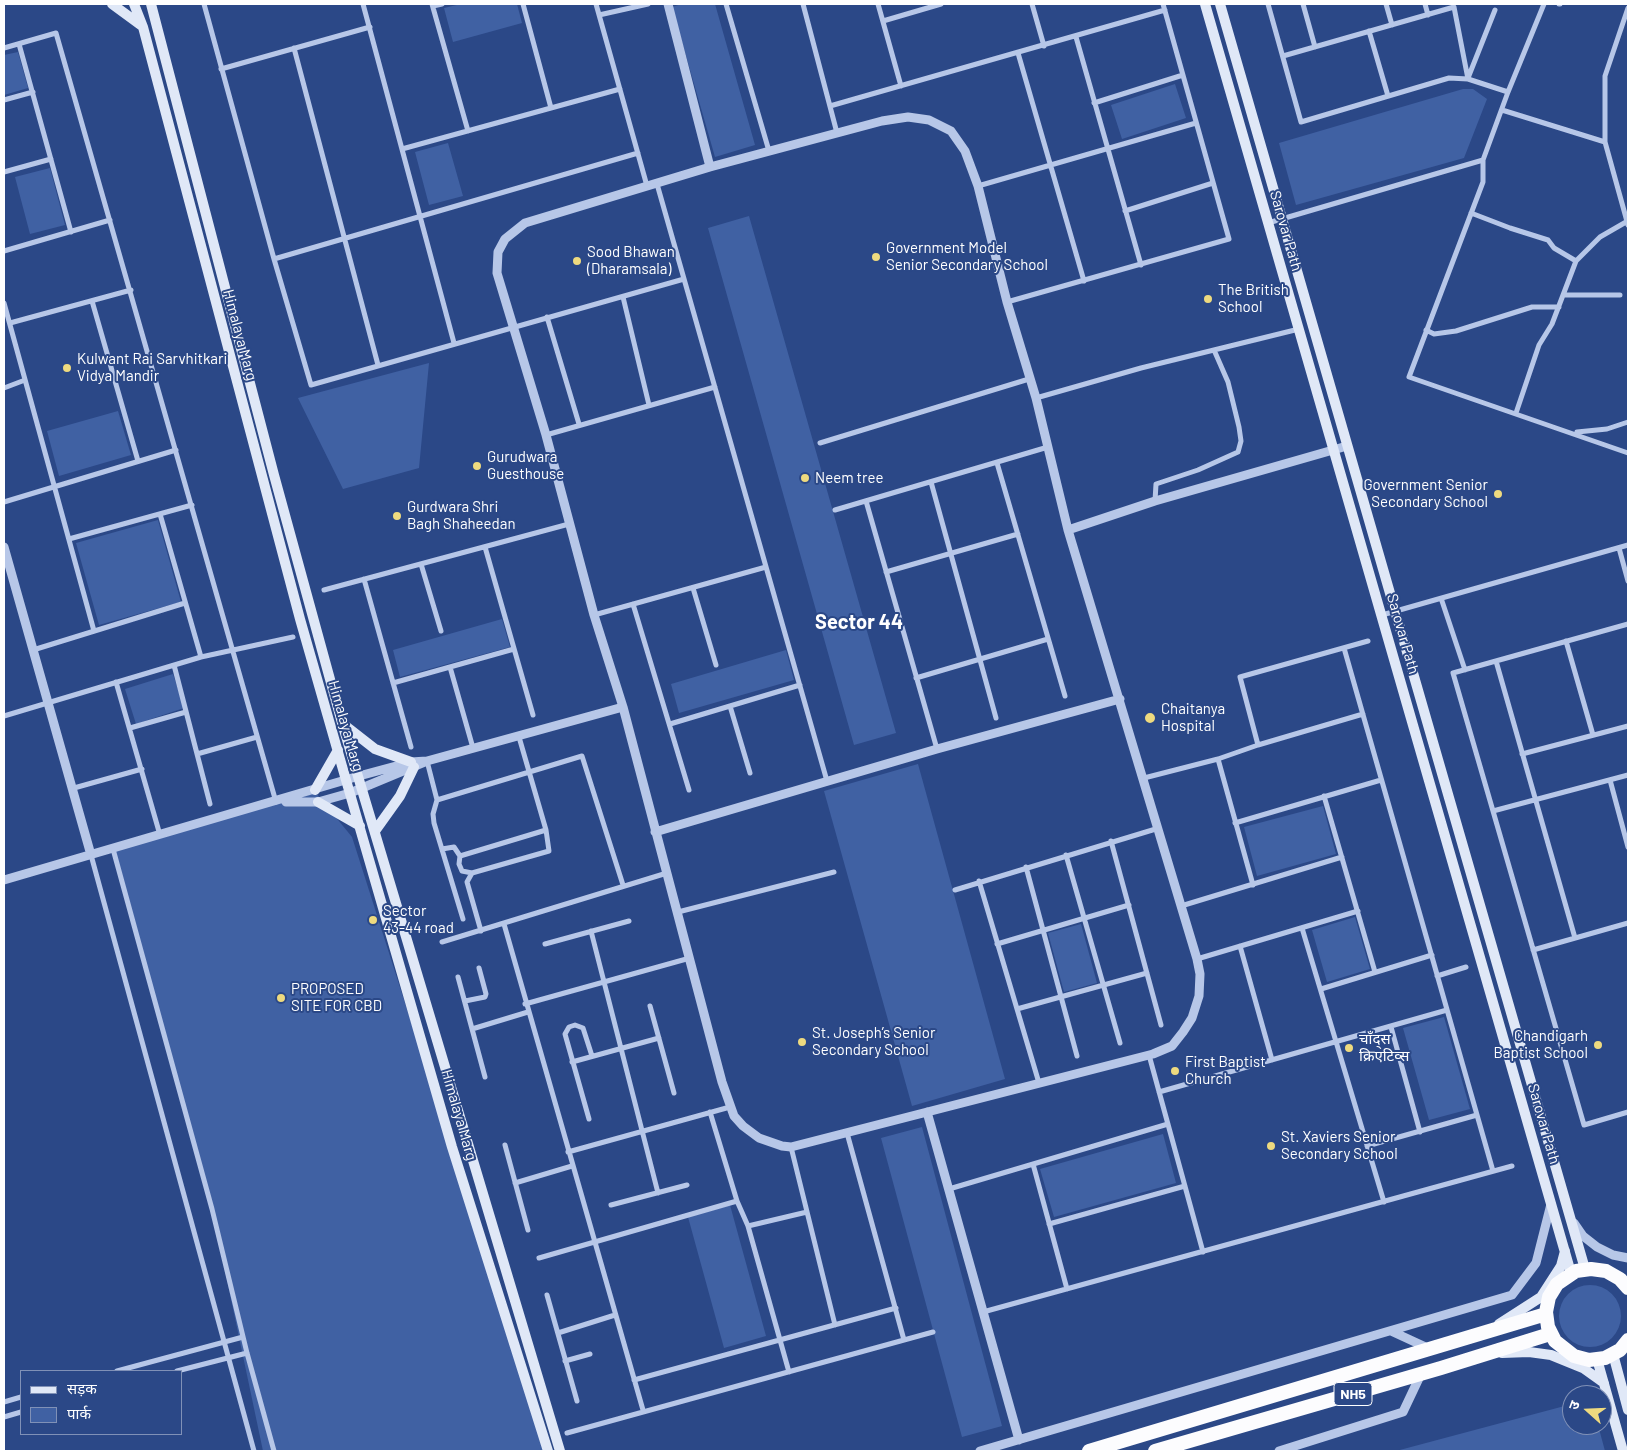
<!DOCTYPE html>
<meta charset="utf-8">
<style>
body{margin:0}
#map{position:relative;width:1632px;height:1455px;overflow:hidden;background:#2b4887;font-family:Barlow,"Noto Sans Devanagari",sans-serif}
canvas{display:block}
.frame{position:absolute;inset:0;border:5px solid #fff;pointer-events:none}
.legend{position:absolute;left:20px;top:1370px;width:162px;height:65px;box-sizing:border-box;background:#2b4887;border:1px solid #8091b7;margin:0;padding:6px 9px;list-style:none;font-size:15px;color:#fff}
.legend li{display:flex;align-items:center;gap:10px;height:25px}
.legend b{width:25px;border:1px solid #8091b7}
.north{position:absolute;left:1562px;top:1385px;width:50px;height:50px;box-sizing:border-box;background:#2b4887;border:1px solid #8091b7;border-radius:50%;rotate:290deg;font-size:14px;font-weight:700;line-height:20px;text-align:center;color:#fff}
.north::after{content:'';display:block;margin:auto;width:18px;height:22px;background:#eeda7f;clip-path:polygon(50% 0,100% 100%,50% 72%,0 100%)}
</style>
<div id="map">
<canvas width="1632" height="1455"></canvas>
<div class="frame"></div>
<ul class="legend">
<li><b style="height:6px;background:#e0e8f7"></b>सड़क</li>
<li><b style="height:14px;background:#4061a3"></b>पार्क</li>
</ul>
<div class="north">उ</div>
</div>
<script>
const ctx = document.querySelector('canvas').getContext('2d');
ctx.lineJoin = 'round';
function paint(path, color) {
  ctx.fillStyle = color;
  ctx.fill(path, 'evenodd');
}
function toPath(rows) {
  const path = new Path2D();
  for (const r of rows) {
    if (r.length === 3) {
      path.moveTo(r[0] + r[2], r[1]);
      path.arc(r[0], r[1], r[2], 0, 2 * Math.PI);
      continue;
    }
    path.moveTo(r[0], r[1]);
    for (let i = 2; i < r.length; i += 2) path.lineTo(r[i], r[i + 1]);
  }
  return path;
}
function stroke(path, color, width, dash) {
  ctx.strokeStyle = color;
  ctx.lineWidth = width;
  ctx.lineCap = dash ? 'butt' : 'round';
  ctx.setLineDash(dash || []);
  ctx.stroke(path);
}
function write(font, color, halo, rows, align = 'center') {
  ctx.font = font + ' Barlow,"Noto Sans Devanagari",sans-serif';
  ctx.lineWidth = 4;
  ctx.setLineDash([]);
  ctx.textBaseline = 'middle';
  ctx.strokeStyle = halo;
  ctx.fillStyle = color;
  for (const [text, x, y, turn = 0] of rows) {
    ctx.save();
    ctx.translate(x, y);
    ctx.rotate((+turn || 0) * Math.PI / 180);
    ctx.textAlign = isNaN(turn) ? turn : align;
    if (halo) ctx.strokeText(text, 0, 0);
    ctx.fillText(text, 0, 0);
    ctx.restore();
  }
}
const green = toPath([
 [461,4,517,4,522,23,453,42,444,8],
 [682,4,715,4,755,145,715,157,672,7],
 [18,52,28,88,4,95,4,55],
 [1175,84,1186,118,1122,139,1111,105],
 [1463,89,1473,89,1487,99,1464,158,1296,205,1279,143],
 [448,143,463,196,429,205,415,152],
 [50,168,65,225,30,234,15,177],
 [749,216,896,733,854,745,708,228],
 [429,363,419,468,343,489,298,398],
 [118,411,131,455,59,476,47,431],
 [158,520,181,602,99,625,76,543],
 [502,619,510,647,400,677,393,650],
 [786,650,794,680,679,713,671,684],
 [173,674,184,708,136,724,125,689],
 [918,764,1005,1079,912,1106,824,791],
 [316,793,352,837,548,1451,263,1451,212,1209,113,849],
 [1323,806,1336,854,1257,876,1244,827],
 [1355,917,1370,969,1327,982,1312,930],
 [1081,924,1097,983,1064,992,1048,933],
 [1444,1017,1470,1109,1429,1120,1403,1028],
 [922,1127,1002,1426,962,1437,881,1138],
 [1163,1134,1176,1183,1054,1217,1040,1169],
 [730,1205,766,1336,724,1348,688,1217],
 [1590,1316,31],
 [1572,1404,1572,1425,1598,1425,1605,1451,1396,1451]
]);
const minor = toPath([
 [204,4,274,259,311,385,684,279],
 [363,4,454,343],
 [432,4,468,131],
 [523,4,551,108],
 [596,4,647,186],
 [726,4,769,151],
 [803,4,837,133],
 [878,4,901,86],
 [1032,4,1044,46],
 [1268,4,1301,122,1449,78,1468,79,1508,92],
 [1303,4,1315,47],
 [1386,4,1392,25],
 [1425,4,1428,15],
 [1559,4,1560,4],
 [433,6,442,4],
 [599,15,648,4],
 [883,21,941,4],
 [1369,31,1388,96],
 [1076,37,1141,265],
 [19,44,71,232],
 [4,48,56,33,276,802],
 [294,48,378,365],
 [1018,53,1084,281],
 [1283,56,1454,7,1468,79],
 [221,69,370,27],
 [1468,78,1495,10],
 [4,100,33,92],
 [1094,103,1183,75],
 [830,106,1165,10],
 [1502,110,1605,142],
 [402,149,620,89],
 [1483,160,1483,182,1409,377,1628,453],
 [4,172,51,159],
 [657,184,827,781],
 [978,186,1196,123],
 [1125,211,1213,183],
 [1471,213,1510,228,1548,240,1554,248,1576,261],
 [1268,223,1483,160,1508,92,1544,4],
 [1628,225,1605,142,1605,76,1628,8],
 [4,251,110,220],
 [274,259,638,153],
 [1564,295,1620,295],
 [623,297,649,405],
 [92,301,138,461],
 [1007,302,1229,239,1163,4],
 [4,303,94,631],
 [547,317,579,424],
 [10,323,131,290],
 [1426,330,1434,334,1456,331,1532,307,1559,307],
 [4,388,25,380],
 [1036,398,1141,368,1299,329],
 [1516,413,1539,345,1552,324,1576,261,1600,237,1626,222],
 [1577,432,1607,429,1628,422],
 [546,435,715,387],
 [820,443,1029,379],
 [997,463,1065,696],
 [931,482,996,718],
 [866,501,937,749],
 [1155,501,1156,484,1198,470,1238,452,1241,441,1239,427,1228,382,1214,350],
 [4,502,176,450],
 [835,510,1048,447],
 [160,514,201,657],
 [69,539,192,505],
 [485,547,533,715],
 [1619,548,1628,581],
 [421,564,441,631],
 [886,572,1018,534],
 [364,579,411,747],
 [693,588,716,665],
 [324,590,569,524],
 [1441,598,1465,670],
 [633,604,689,790],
 [594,615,766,567],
 [1382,615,1628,545],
 [1628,624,1453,673,1584,1125,1628,1112],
 [1566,641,1593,735],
 [1344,648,1493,1171],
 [33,650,185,603],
 [1496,661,1575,938],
 [174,665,210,804],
 [450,667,473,748],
 [916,678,1048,639],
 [116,682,160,835],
 [393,683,514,649],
 [730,706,750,773],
 [4,716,201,657,293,637],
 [670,724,800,685],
 [130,728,186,712],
 [519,737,546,830],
 [1258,745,1240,677,1368,641],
 [197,754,257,737],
 [1522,754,1628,726],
 [1218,759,1253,885],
 [427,761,437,800,582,756,623,885],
 [1144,778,1218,759,1258,745,1363,714],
 [1610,780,1628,847],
 [74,788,142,769],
 [1324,796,1375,972],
 [437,800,433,814,434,823,463,919],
 [1493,811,1628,775],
 [1235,823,1381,780],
 [1111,841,1161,1025],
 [113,849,212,1209,247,1353,274,1451],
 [442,849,454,847,460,856],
 [91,855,254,1451],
 [1066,855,1120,1043],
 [1026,867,1077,1056],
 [472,873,549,851,546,830,460,856,459,864,462,871,472,873,467,882,481,931],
 [979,881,1039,1083],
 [955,890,1159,828],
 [1181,906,1342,857],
 [678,912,834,872],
 [504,924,643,1410],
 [1302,928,1384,1202],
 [591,931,658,1193],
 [442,942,667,873],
 [545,944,629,921],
 [997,944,1129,905],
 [1240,946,1272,1060],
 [1533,950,1628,923],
 [1197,959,1358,911],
 [1437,976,1466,967],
 [458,977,485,1077],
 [1321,989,1432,955],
 [465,1001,485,997,486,994,479,968],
 [525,1004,690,958],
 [650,1006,674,1093],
 [1017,1009,1147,973],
 [1391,1027,1420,1132],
 [472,1029,528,1012],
 [1149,1055,1203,1252],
 [572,1062,659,1038],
 [1159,1092,1447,1010],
 [589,1119,565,1034,569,1027,575,1025,583,1028,592,1056],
 [847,1133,904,1340],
 [505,1145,528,1230],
 [1367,1146,1477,1115],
 [791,1147,835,1325],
 [568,1152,730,1107],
 [1033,1164,1067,1289],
 [515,1183,572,1166],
 [949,1189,1168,1124],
 [737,1201,748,1226,789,1372],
 [611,1205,687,1185],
 [1049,1224,1185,1186],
 [748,1226,807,1212],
 [539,1258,737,1201,710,1112],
 [547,1295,577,1401],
 [983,1312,1512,1166],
 [558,1333,615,1315],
 [565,1361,590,1354],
 [117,1371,243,1337],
 [177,1371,247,1353],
 [634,1380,896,1308],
 [4,1402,21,1397],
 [4,1417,21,1412],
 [567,1433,933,1332]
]);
const tertiary = toPath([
 [668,4,710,167],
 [908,117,929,120,951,131,965,151,978,186,1007,302,1036,398,1068,530,1197,959,1200,974,1199,996,1192,1018,1183,1032,1172,1046,1153,1054,791,1147,782,1146,759,1138,743,1126,734,1116,722,1082,623,707,594,615,546,435,497,273,498,252,505,239,525,223,710,167,882,121,908,117],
 [1068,530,1155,501,1347,446],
 [4,547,91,855],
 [286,802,318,802,350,793,427,761,623,707],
 [655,832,937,749,1120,699],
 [4,880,359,776,411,762,427,761],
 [927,1112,1019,1440],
 [1574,1223,1583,1236,1597,1247,1613,1255,1628,1258],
 [1391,1331,1430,1349],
 [980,1451,1512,1295,1536,1263,1551,1204],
 [1279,1451,1403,1412,1421,1374]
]);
const secondary = toPath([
 [112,4,142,26],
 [134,4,143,27,300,619,346,780,452,1147,548,1451],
 [151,4,274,475,342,723,560,1451],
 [1205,4,1571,1273],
 [1220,4,1585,1269],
 [343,724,375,749,411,762],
 [315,790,338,750],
 [318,802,360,826],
 [375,831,400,796,414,767],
 [1499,1324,1541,1297,1561,1266,1565,1251],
 [1502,1353,1529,1352,1551,1355,1583,1368,1604,1383],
 [1613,1354,1628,1410],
 [1597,1359,1623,1451]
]);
const trunk = toPath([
 [1628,1288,1620,1279,1606,1271,1591,1269,1576,1271,1557,1284,1549,1297,1546,1312,1548,1327,1555,1341,1574,1356,1589,1360,1605,1358,1620,1350,1628,1340],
 [1089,1451,1546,1314],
 [1155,1451,1441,1368,1550,1334]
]);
const markers = [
 [876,257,5,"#eeda7f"],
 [577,261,5,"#eeda7f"],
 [1208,299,5,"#eeda7f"],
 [67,368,5,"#eeda7f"],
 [477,466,5,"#eeda7f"],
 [805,478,5,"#eeda7f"],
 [1498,494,5,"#eeda7f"],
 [397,516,5,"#eeda7f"],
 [1150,718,6,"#eeda7f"],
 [373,920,5,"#eeda7f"],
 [281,998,5,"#eeda7f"],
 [802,1042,5,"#eeda7f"],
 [1598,1045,5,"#eeda7f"],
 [1349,1048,5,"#eeda7f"],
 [1175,1071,5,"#eeda7f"],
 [1271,1146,5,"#eeda7f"]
];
const shields = [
 [1353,1394,38]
];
const shieldNames = [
 ["NH5",1353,1394]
];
const streetNames = [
 ["Sarovar Path",1286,231,74],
 ["Himalaya Marg",240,335,75],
 ["Sarovar Path",1403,634,74],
 ["Himalaya Marg",346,726,74],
 ["Himalaya Marg",459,1115,74],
 ["Sarovar Path",1544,1124,74]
];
const poiNames = [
 ["Government Model",886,248],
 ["Senior Secondary School",886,265],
 ["Sood Bhawan",587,252],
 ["(Dharamsala)",587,269],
 ["The British",1218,290],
 ["School",1218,307],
 ["Kulwant Rai Sarvhitkari",77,359],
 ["Vidya Mandir",77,376],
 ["Gurudwara",487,457],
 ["Guesthouse",487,474],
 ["Neem tree",815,478],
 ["Government Senior",1488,485,"right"],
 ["Secondary School",1488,502,"right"],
 ["Gurdwara Shri",407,507],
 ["Bagh Shaheedan",407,524],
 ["Chaitanya",1161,709],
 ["Hospital",1161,726],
 ["Sector",383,911],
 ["43-44 road",383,928],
 ["PROPOSED",291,989],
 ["SITE FOR CBD",291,1006],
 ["St. Joseph’s Senior",812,1033],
 ["Secondary School",812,1050],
 ["Chandigarh",1588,1036,"right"],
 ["Baptist School",1588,1053,"right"],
 ["चाँद्स",1359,1039],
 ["क्रिएटिव्स",1359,1056],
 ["First Baptist",1185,1062],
 ["Church",1185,1079],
 ["St. Xaviers Senior",1281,1137],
 ["Secondary School",1281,1154]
];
const districtNames = [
 ["Sector 44",859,622]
];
paint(green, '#4061a3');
stroke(minor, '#b7c7e8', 5);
stroke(tertiary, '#b7c7e8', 9);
stroke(secondary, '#e0e8f7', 10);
stroke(trunk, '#fcfcfe', 14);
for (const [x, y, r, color] of markers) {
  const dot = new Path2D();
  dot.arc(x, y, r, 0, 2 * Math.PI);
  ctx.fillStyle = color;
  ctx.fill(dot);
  stroke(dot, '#2b4887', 2);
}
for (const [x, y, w] of shields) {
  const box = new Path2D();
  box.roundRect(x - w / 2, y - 11.5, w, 23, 4);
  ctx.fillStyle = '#2b4887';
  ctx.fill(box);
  stroke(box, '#fff', 1);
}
write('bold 14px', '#fff', null, shieldNames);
write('15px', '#fff', '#2b4887', streetNames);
write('15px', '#fff', '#2b4887', poiNames, 'left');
write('bold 20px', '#fff', '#2b4887', districtNames);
</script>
